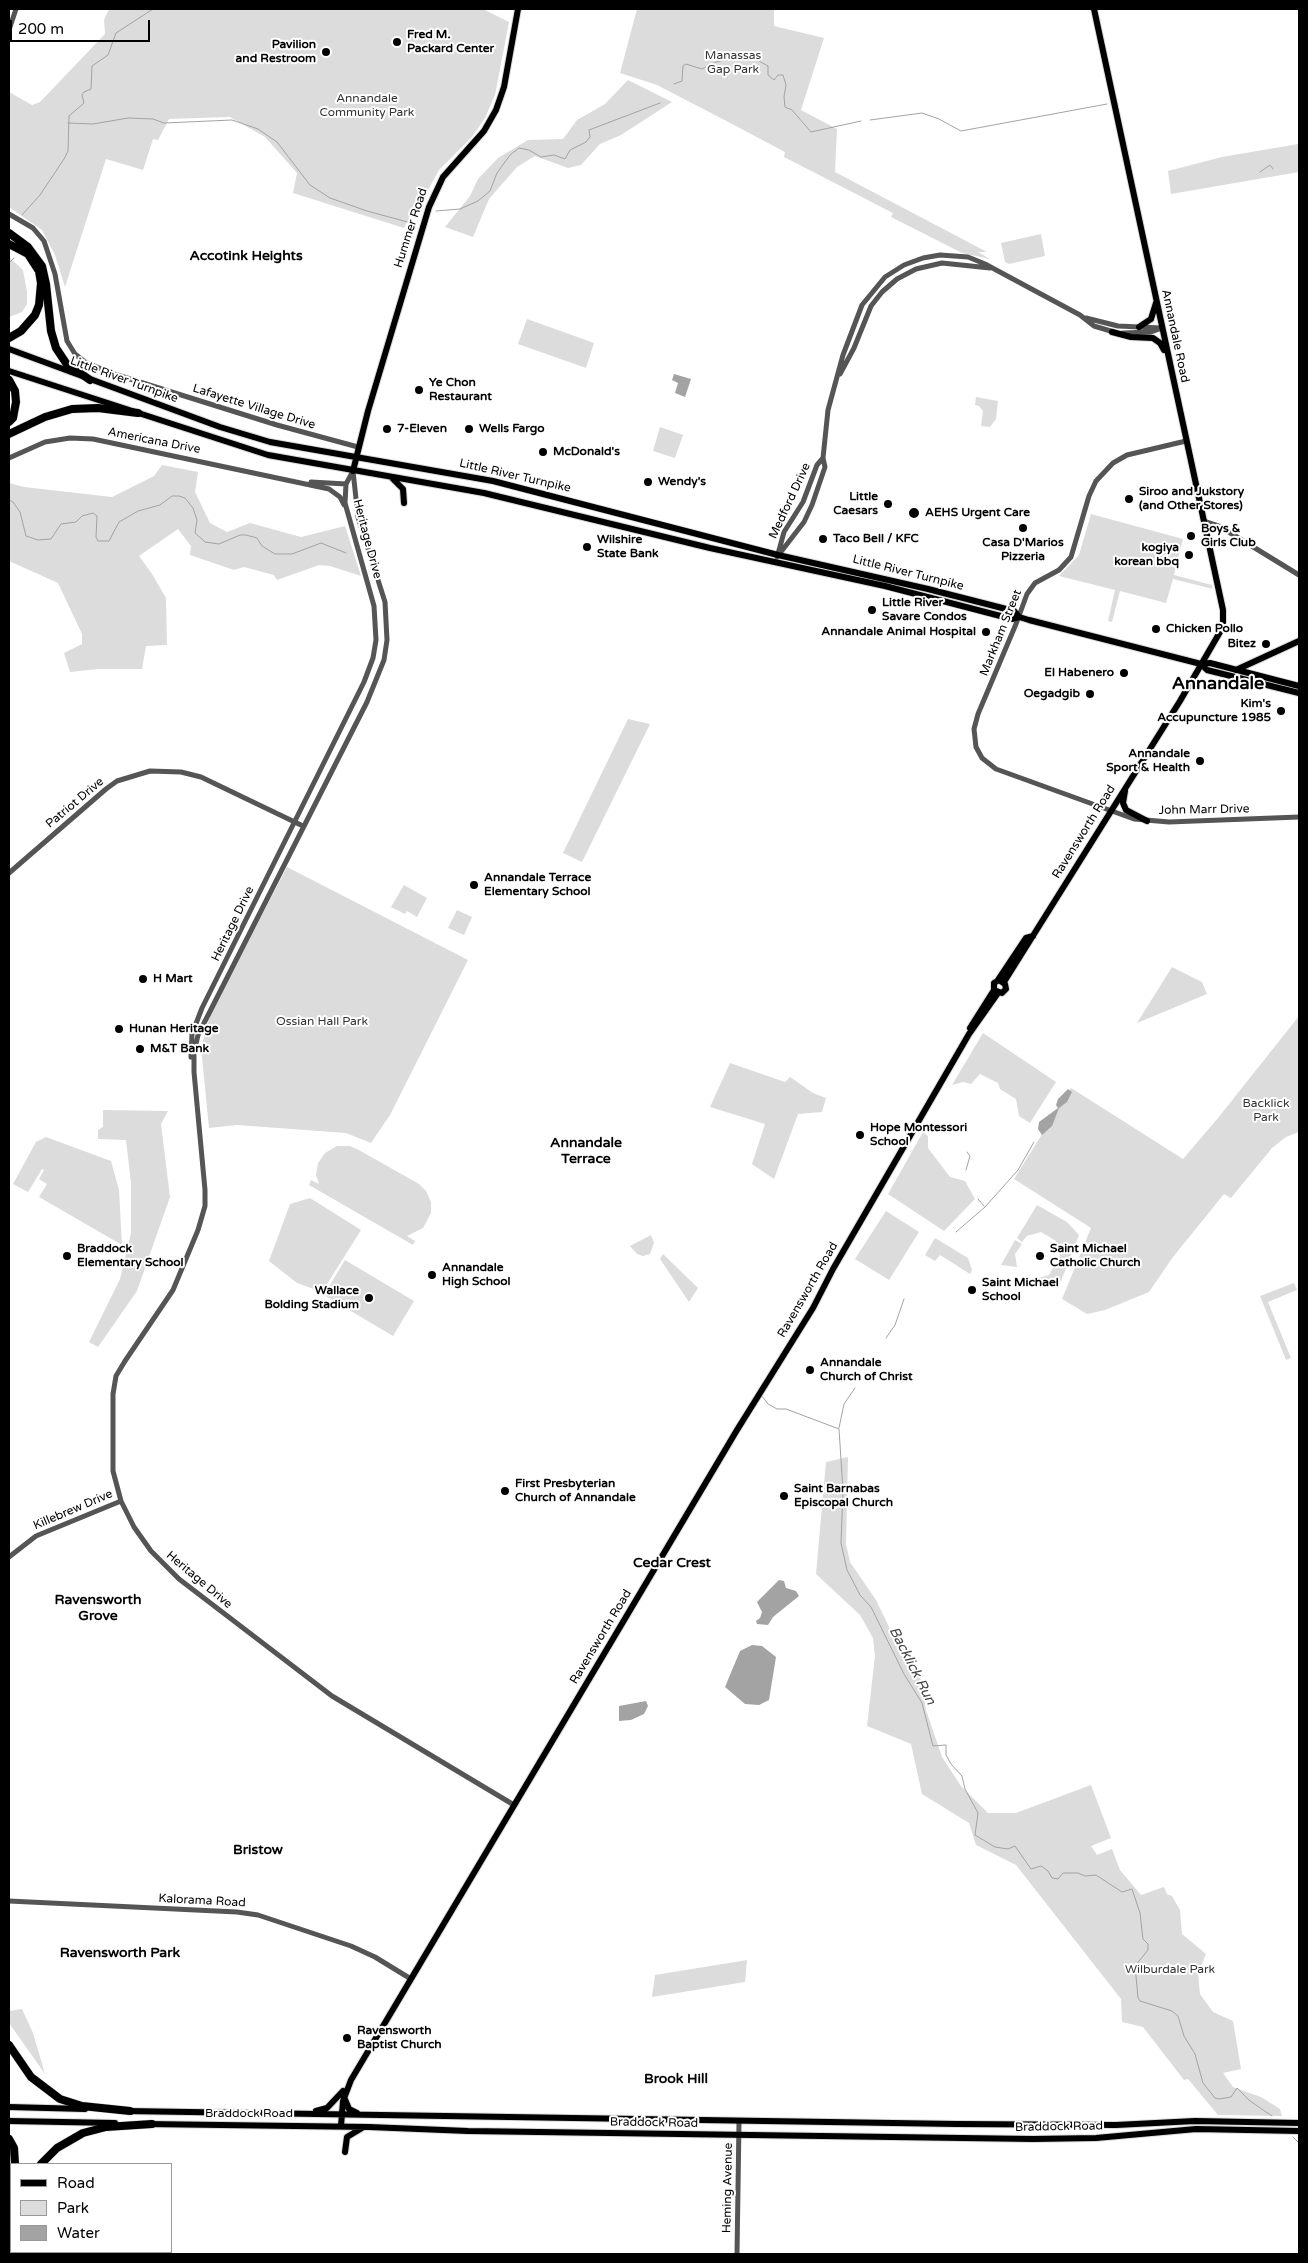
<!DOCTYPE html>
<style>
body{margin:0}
#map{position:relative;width:1308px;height:2263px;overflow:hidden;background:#fff;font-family:"Varela Round",sans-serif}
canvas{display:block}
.frame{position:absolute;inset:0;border:10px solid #000;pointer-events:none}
.legend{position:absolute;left:10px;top:2163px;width:162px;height:90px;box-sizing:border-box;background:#fff;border:1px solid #999;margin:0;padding:6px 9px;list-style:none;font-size:15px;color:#000}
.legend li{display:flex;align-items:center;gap:10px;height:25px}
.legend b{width:25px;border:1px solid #999}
.scale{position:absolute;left:10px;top:20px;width:140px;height:22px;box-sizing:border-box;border:2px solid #000;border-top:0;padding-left:6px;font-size:15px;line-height:18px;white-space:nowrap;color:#000;-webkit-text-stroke:4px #fff;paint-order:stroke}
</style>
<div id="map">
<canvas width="1308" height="2263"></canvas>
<div class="frame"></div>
<ul class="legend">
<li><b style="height:6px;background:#000"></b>Road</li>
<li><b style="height:14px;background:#dcdcdc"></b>Park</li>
<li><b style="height:14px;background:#a3a3a3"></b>Water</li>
</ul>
<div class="scale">200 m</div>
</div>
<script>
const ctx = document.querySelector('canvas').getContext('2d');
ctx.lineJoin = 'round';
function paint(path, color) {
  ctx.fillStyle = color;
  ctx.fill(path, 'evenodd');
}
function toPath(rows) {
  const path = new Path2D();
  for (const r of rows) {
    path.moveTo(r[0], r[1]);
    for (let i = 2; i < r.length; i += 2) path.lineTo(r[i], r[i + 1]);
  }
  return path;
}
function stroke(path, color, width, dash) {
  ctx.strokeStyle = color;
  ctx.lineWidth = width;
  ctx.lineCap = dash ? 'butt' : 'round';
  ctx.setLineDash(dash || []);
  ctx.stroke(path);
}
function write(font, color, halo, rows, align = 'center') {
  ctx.font = font + ' "Varela Round",sans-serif';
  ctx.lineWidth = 4;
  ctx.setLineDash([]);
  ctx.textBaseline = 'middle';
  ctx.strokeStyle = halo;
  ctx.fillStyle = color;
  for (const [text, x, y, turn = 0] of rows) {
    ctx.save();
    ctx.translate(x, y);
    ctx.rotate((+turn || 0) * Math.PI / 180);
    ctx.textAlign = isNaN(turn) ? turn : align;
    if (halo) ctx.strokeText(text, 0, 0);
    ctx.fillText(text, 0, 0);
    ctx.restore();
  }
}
const green = toPath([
 [109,9,483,9,509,22,495,95,485,118,472,137,439,170,428,190,421,212,414,212,413,216,410,216,404,228,293,193,297,173,265,137,230,117,169,119,158,140,153,139,143,170,106,159,65,287,55,255,42,230,9,207,9,92,32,105,40,102,105,34,104,20],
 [637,9,774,9,774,26,824,38,801,110,837,129,835,172,987,252,978,252,990,259,962,253,891,217,893,213,784,157,785,152,736,126,657,85,620,73],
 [628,80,672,102,621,135,600,144,581,165,568,168,535,156,517,167,489,199,473,237,445,227,470,196,478,179,498,158,528,140,563,139,577,120,605,104],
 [1298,144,1299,172,1171,194,1168,171,1222,157],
 [1041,234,1045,256,1009,264,1005,262,1001,243],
 [9,257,23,270,27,292,27,304,22,312,9,317],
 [527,319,594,343,586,368,518,344],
 [976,397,998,401,996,419,990,427,981,426,983,411,979,406,975,405],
 [660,427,683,435,675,458,653,451],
 [162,465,198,472,195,492,210,523,227,532,250,523,301,537,345,526,361,576,330,566,319,565,277,580,274,575,244,567,234,570,190,555,191,546,178,529,139,556,152,574,166,598,167,645,146,646,142,669,98,669,70,672,64,653,82,644,82,634,58,583,9,561,9,483,24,487,112,497,154,476],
 [1091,514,1183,539,1174,575,1212,585,1213,589,1173,579,1166,603,1120,591,1112,622,1108,621,1115,590,1059,576,1079,555],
 [628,719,650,724,582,862,563,853],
 [287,867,468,960,390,1115,371,1143,346,1133,237,1125,209,1128,201,1047,211,1013],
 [404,885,427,898,417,917,407,911,405,914,391,907],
 [457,910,472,917,464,935,448,928],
 [1172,967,1202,982,1207,994,1137,1023],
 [1299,1016,1299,1132,1286,1137,1272,1148,1231,1198,1224,1194,1173,1257,1149,1292,1105,1310,1087,1314,1062,1299,1091,1228,1014,1179,1071,1088,1183,1159,1218,1118],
 [983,1033,1056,1082,1030,1123,1019,1116,1016,1099,1000,1089,998,1083,980,1074,971,1084,963,1082,952,1085],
 [730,1063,785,1082,790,1077,813,1093,826,1098,822,1112,798,1114,774,1179,752,1164,765,1124,710,1107],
 [103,1110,168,1111,161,1124,170,1197,137,1291,98,1347,89,1342,120,1279,131,1233,131,1183,126,1140,98,1139,98,1130,103,1127],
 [923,1132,928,1136,928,1148,950,1177,965,1181,975,1199,944,1231,888,1194],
 [46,1137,111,1161,119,1190,122,1245,39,1197,47,1184,39,1179,44,1170,42,1169,28,1192,13,1184,36,1142],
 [337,1146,350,1146,357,1149,419,1184,426,1191,431,1202,431,1213,423,1228,407,1236,415,1241,413,1245,309,1185,311,1180,319,1184,316,1175,318,1163,325,1153],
 [310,1198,361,1230,322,1292,297,1283,269,1261,290,1204],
 [1037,1205,1067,1222,1079,1235,1061,1281,1042,1285,1038,1278,1049,1275,1060,1256,1056,1241,1041,1232,1027,1236,1022,1242,1017,1238],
 [886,1211,919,1232,889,1280,855,1259],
 [651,1235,654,1243,650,1254,643,1256,637,1254,630,1246],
 [935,1238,968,1258,972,1270,970,1274,940,1255,935,1261,925,1255],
 [1015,1240,1022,1244,1015,1254,1017,1267,1001,1265],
 [663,1254,698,1288,689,1302,660,1259],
 [345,1260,414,1301,393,1336,324,1295],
 [1294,1283,1297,1290,1268,1302,1291,1358,1286,1360,1260,1296],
 [848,1457,846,1544,850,1562,876,1600,890,1629,909,1649,922,1683,926,1710,942,1757,961,1786,988,1813,1016,1813,1091,1785,1111,1838,1091,1846,1097,1855,1112,1849,1120,1870,1141,1895,1164,1887,1167,1894,1172,1896,1180,1910,1182,1934,1206,1954,1198,1973,1200,1994,1213,2012,1233,2021,1241,2069,1223,2073,1233,2087,1261,2097,1280,2109,1282,2116,1218,2115,1188,2079,1184,2080,1143,2027,1122,2022,1121,1999,1016,1865,976,1845,969,1823,922,1794,911,1744,867,1726,875,1656,873,1638,860,1615,816,1574,826,1462],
 [747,1960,745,1982,652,1997,655,1975],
 [22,2009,33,2033,45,2074,9,2023,9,2011]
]);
const water = toPath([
 [674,374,691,379,685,397,675,393,678,383,672,380],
 [1068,1089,1072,1092,1067,1102,1059,1108,1052,1126,1042,1135,1038,1129,1039,1122,1058,1108,1056,1105,1058,1099],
 [779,1580,784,1581,786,1588,796,1591,799,1596,773,1617,768,1625,757,1624,756,1621,760,1618,762,1612,757,1602],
 [752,1645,762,1646,776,1657,769,1700,759,1705,745,1704,725,1687,740,1651],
 [646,1701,648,1706,644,1714,631,1720,619,1721,619,1706]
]);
const stream = toPath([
 [750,56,768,66,768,75,774,80,778,75,783,75,786,85,784,97,785,107,792,110,811,132,861,121],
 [674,84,682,81,683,66,686,64,702,69,716,62,746,55],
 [870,120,922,113,939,119,961,131,1107,104],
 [68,123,93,124,128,118,153,119,164,123,232,120,258,129,277,142,310,185,330,198,367,211,415,224],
 [1260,172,1270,165,1273,169],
 [436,211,460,209,478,201,490,191,497,173,510,155,519,148,529,150,541,157,554,155,565,159,570,150,586,142,590,137,589,130,660,103],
 [22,215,40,195,64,159,68,151,69,116,84,103,82,95,84,92,91,89,92,66,108,55,116,33,153,9],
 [9,263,14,258],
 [9,500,13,502,20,512,26,536,38,540,51,539,61,524,76,522,82,516,93,513,97,516,96,537,98,541,109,541,119,522,138,511,160,505,172,496,179,496,185,498,193,508,197,520,195,533,205,542,219,544,240,535,246,535,257,538,262,546,275,554,292,554,321,543,346,553],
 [966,1170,970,1156,967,1152],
 [978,1199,984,1206],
 [956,1232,985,1207,1018,1170,1034,1142],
 [886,1338,895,1325,904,1299],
 [762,1396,768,1404,777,1409,786,1409,839,1429,843,1490,841,1543,847,1570,860,1595,871,1607,904,1674,922,1703,933,1746,946,1745,946,1755,951,1764,962,1776,965,1789,978,1813,975,1835,995,1847,1008,1849,1015,1846,1031,1869,1041,1866,1048,1871,1052,1878,1058,1879,1063,1873,1078,1873,1085,1876,1096,1875,1122,1892,1132,1889,1140,1913,1143,1939,1148,1944,1148,1950,1135,1966,1138,1998,1140,2001,1172,2011,1178,2016,1184,2036,1195,2054,1203,2083,1215,2098,1219,2099,1231,2097,1237,2088,1250,2101,1272,2116],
 [839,1428,844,1404,855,1388],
 [1293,2137,1299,2143]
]);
const minor = toPath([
 [9,30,16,9],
 [9,214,33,228,44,241,55,274,67,341,75,354,85,362,111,373,277,425,358,447],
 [1086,318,1118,326,1161,328],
 [1123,333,1151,332,1162,328],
 [840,374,854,348,871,306,882,292,897,279,916,269,942,263,990,268],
 [1186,441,1127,455,1113,463,1096,481,1089,496,1071,557,1059,570,1035,583,1027,594,1016,624,978,714,974,729,976,747,982,758,996,769,1134,819,1169,822,1299,817],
 [9,458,45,442,70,438,93,439,329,489,340,497,344,505],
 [353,471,358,517,385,602,387,640,384,660,367,702,198,1035,194,1053,194,1072,205,1190,205,1206,198,1230,173,1290,125,1361,116,1376,113,1394,113,1471,121,1501,134,1527,151,1551,179,1579,332,1696,514,1805],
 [311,482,346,484],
 [1204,521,1219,526,1299,575],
 [778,554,784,532,803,502,817,465,823,458],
 [777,557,804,522,812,505,825,467,823,458,828,410,843,355,862,305,885,277,904,265,923,258,940,255,968,257,985,264,1080,315,1094,326,1114,332],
 [9,873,106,789,117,781,150,771,181,772,201,777,303,826],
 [191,1057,192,1034,202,1008,364,682,373,658,376,640,374,606,345,503,346,484,353,471],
 [9,1557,36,1536,121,1501],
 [9,1901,237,1912,258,1915,351,1946,375,1957,411,1979],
 [737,2254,739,2122]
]);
const major = toPath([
 [1139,327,1151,319,1156,303],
 [1112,332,1131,337,1153,338,1160,343,1164,350],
 [9,349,220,427,270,442,493,481,778,555,928,589,1014,611,1019,617,1029,620,1201,664,1210,663,1299,686],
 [9,371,268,455,484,493,710,548,885,586,1012,619,1019,617],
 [353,471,368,411,429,207,443,177,484,131,496,110,504,87,518,9],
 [393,479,403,489,404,503],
 [1201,664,1207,670,1299,693],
 [1236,670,1299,641],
 [1125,791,1123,803,1126,810,1147,821],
 [998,980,1026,938,1033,936],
 [1004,982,1180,701,1220,632,1223,623,1223,610,1094,9],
 [970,1028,994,990,994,983,999,980,1005,984,1006,989,1002,993,994,990],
 [344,2097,349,2109,357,2113],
 [9,2107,85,2109],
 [125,2111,957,2124,1116,2125,1195,2121,1299,2123],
 [316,2111,327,2108,343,2091],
 [9,2121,115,2123],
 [147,2124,369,2127,468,2131,1033,2139,1096,2138,1196,2129,1299,2131],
 [341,2126,343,2101,351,2080,737,1430,813,1308,833,1269,969,1034,998,993],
 [345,2152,347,2137,362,2128]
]);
const highway = toPath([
 [9,233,28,247,42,266,46,284,51,331,56,348,66,363,90,380],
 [9,244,28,254,39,271,41,283,39,305,35,315,21,331,9,338],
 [9,380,15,391,16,402,13,418,9,422],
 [9,434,45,417,72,409,98,408,138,413],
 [9,2045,31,2077,60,2099,82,2106,130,2111],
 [9,2139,14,2148,15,2164],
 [41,2164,57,2148,83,2133,106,2127,152,2124],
 [9,2181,11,2177],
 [9,2218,11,2211]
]);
const markers = [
 [397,42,5,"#000"],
 [326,52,5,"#000"],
 [419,390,5,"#000"],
 [387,429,5,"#000"],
 [469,429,5,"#000"],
 [543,452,5,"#000"],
 [648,482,5,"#000"],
 [1129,499,5,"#000"],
 [888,504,5,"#000"],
 [914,513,6,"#000"],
 [1023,528,5,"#000"],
 [1191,536,5,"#000"],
 [823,539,5,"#000"],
 [587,547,5,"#000"],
 [1189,555,5,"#000"],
 [872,610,5,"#000"],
 [1156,629,5,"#000"],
 [986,632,5,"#000"],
 [1266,644,5,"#000"],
 [1124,673,5,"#000"],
 [1090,694,5,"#000"],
 [1281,711,5,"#000"],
 [1200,761,5,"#000"],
 [474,885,5,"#000"],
 [143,979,5,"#000"],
 [119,1029,5,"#000"],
 [140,1049,5,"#000"],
 [860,1135,5,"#000"],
 [67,1256,5,"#000"],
 [1040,1256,5,"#000"],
 [432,1275,5,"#000"],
 [972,1290,5,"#000"],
 [369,1298,5,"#000"],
 [810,1370,5,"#000"],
 [505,1491,5,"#000"],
 [784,1496,5,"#000"],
 [347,2038,5,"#000"]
];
const poiNames = [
 ["Fred M.",407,35],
 ["Packard Center",407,49],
 ["Pavilion",316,45,"right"],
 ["and Restroom",316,59,"right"],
 ["Ye Chon",429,383],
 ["Restaurant",429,397],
 ["7-Eleven",397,429],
 ["Wells Fargo",479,429],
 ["McDonald's",553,452],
 ["Wendy's",658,482],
 ["Siroo and Jukstory",1139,492],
 ["(and Other Stores)",1139,506],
 ["Little",878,497,"right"],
 ["Caesars",878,511,"right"],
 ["AEHS Urgent Care",925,513],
 ["Boys &",1201,529],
 ["Girls Club",1201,543],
 ["Taco Bell / KFC",833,539],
 ["Wilshire",597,540],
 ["State Bank",597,554],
 ["Casa D'Marios",1023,543,"center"],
 ["Pizzeria",1023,557,"center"],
 ["kogiya",1179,548,"right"],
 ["korean bbq",1179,562,"right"],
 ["Little River",882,603],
 ["Savare Condos",882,617],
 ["Chicken Pollo",1166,629],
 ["Annandale Animal Hospital",976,632,"right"],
 ["Bitez",1256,644,"right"],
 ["El Habenero",1114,673,"right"],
 ["Oegadgib",1080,694,"right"],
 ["Kim's",1271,704,"right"],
 ["Accupuncture 1985",1271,718,"right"],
 ["Annandale",1190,754,"right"],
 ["Sport & Health",1190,768,"right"],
 ["Annandale Terrace",484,878],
 ["Elementary School",484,892],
 ["H Mart",153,979],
 ["Hunan Heritage",129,1029],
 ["M&T Bank",150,1049],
 ["Hope Montessori",870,1128],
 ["School",870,1142],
 ["Braddock",77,1249],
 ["Elementary School",77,1263],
 ["Saint Michael",1050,1249],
 ["Catholic Church",1050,1263],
 ["Annandale",442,1268],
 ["High School",442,1282],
 ["Saint Michael",982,1283],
 ["School",982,1297],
 ["Wallace",359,1291,"right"],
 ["Bolding Stadium",359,1305,"right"],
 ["Annandale",820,1363],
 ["Church of Christ",820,1377],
 ["First Presbyterian",515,1484],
 ["Church of Annandale",515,1498],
 ["Saint Barnabas",794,1489],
 ["Episcopal Church",794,1503],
 ["Ravensworth",357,2031],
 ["Baptist Church",357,2045]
];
const parkNames = [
 ["Manassas",733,56],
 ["Gap Park",733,70],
 ["Annandale",367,99],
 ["Community Park",367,113],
 ["Ossian Hall Park",322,1022],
 ["Backlick",1266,1104],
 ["Park",1266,1118],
 ["Wilburdale Park",1170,1970]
];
const streetNames = [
 ["Hummer Road",411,228,-72],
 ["Annandale Road",1175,336,78],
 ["Little River Turnpike",124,380,20],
 ["Lafayette Village Drive",254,407,17],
 ["Americana Drive",154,441,11],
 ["Little River Turnpike",515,476,13],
 ["Medford Drive",790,501,-65],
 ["Heritage Drive",367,539,75],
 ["Little River Turnpike",908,573,14],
 ["Markham Street",1001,633,-68],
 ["Patriot Drive",75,803,-40],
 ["John Marr Drive",1204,810,-1],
 ["Ravensworth Road",1084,832,-58],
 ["Heritage Drive",233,924,-64],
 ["Ravensworth Road",808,1290,-60],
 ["Killebrew Drive",73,1510,-23],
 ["Heritage Drive",199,1580,40],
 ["Ravensworth Road",601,1637,-59],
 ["Kalorama Road",202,1901,3],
 ["Braddock Road",249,2114],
 ["Braddock Road",654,2123,1],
 ["Braddock Road",1059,2127,-1],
 ["Heming Avenue",728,2188,-89]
];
const neighbourhoodNames = [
 ["Accotink Heights",246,256],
 ["Annandale",586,1143],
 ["Terrace",586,1159],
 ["Cedar Crest",672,1563],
 ["Ravensworth",98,1600],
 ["Grove",98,1616],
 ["Bristow",258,1850],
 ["Ravensworth Park",120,1953],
 ["Brook Hill",676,2079]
];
const waterNames = [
 ["Backlick Run",912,1666,63]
];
const districtNames = [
 ["Annandale",1218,684]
];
paint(green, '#dcdcdc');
paint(water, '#a3a3a3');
stroke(stream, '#a3a3a3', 1);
stroke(major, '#dbdbdb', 8);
stroke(highway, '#dbdbdb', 9);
stroke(minor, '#555', 5);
stroke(major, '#000', 6);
stroke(highway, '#000', 8);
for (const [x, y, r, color] of markers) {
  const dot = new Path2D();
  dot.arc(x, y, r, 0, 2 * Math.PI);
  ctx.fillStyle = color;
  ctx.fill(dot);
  stroke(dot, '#fff', 2);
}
write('bold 12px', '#000', '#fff', poiNames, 'left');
write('12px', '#333', '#fff', parkNames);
write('12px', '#000', '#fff', streetNames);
write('bold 14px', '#000', '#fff', neighbourhoodNames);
write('italic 14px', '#444', '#fff', waterNames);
write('bold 18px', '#000', '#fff', districtNames);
</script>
